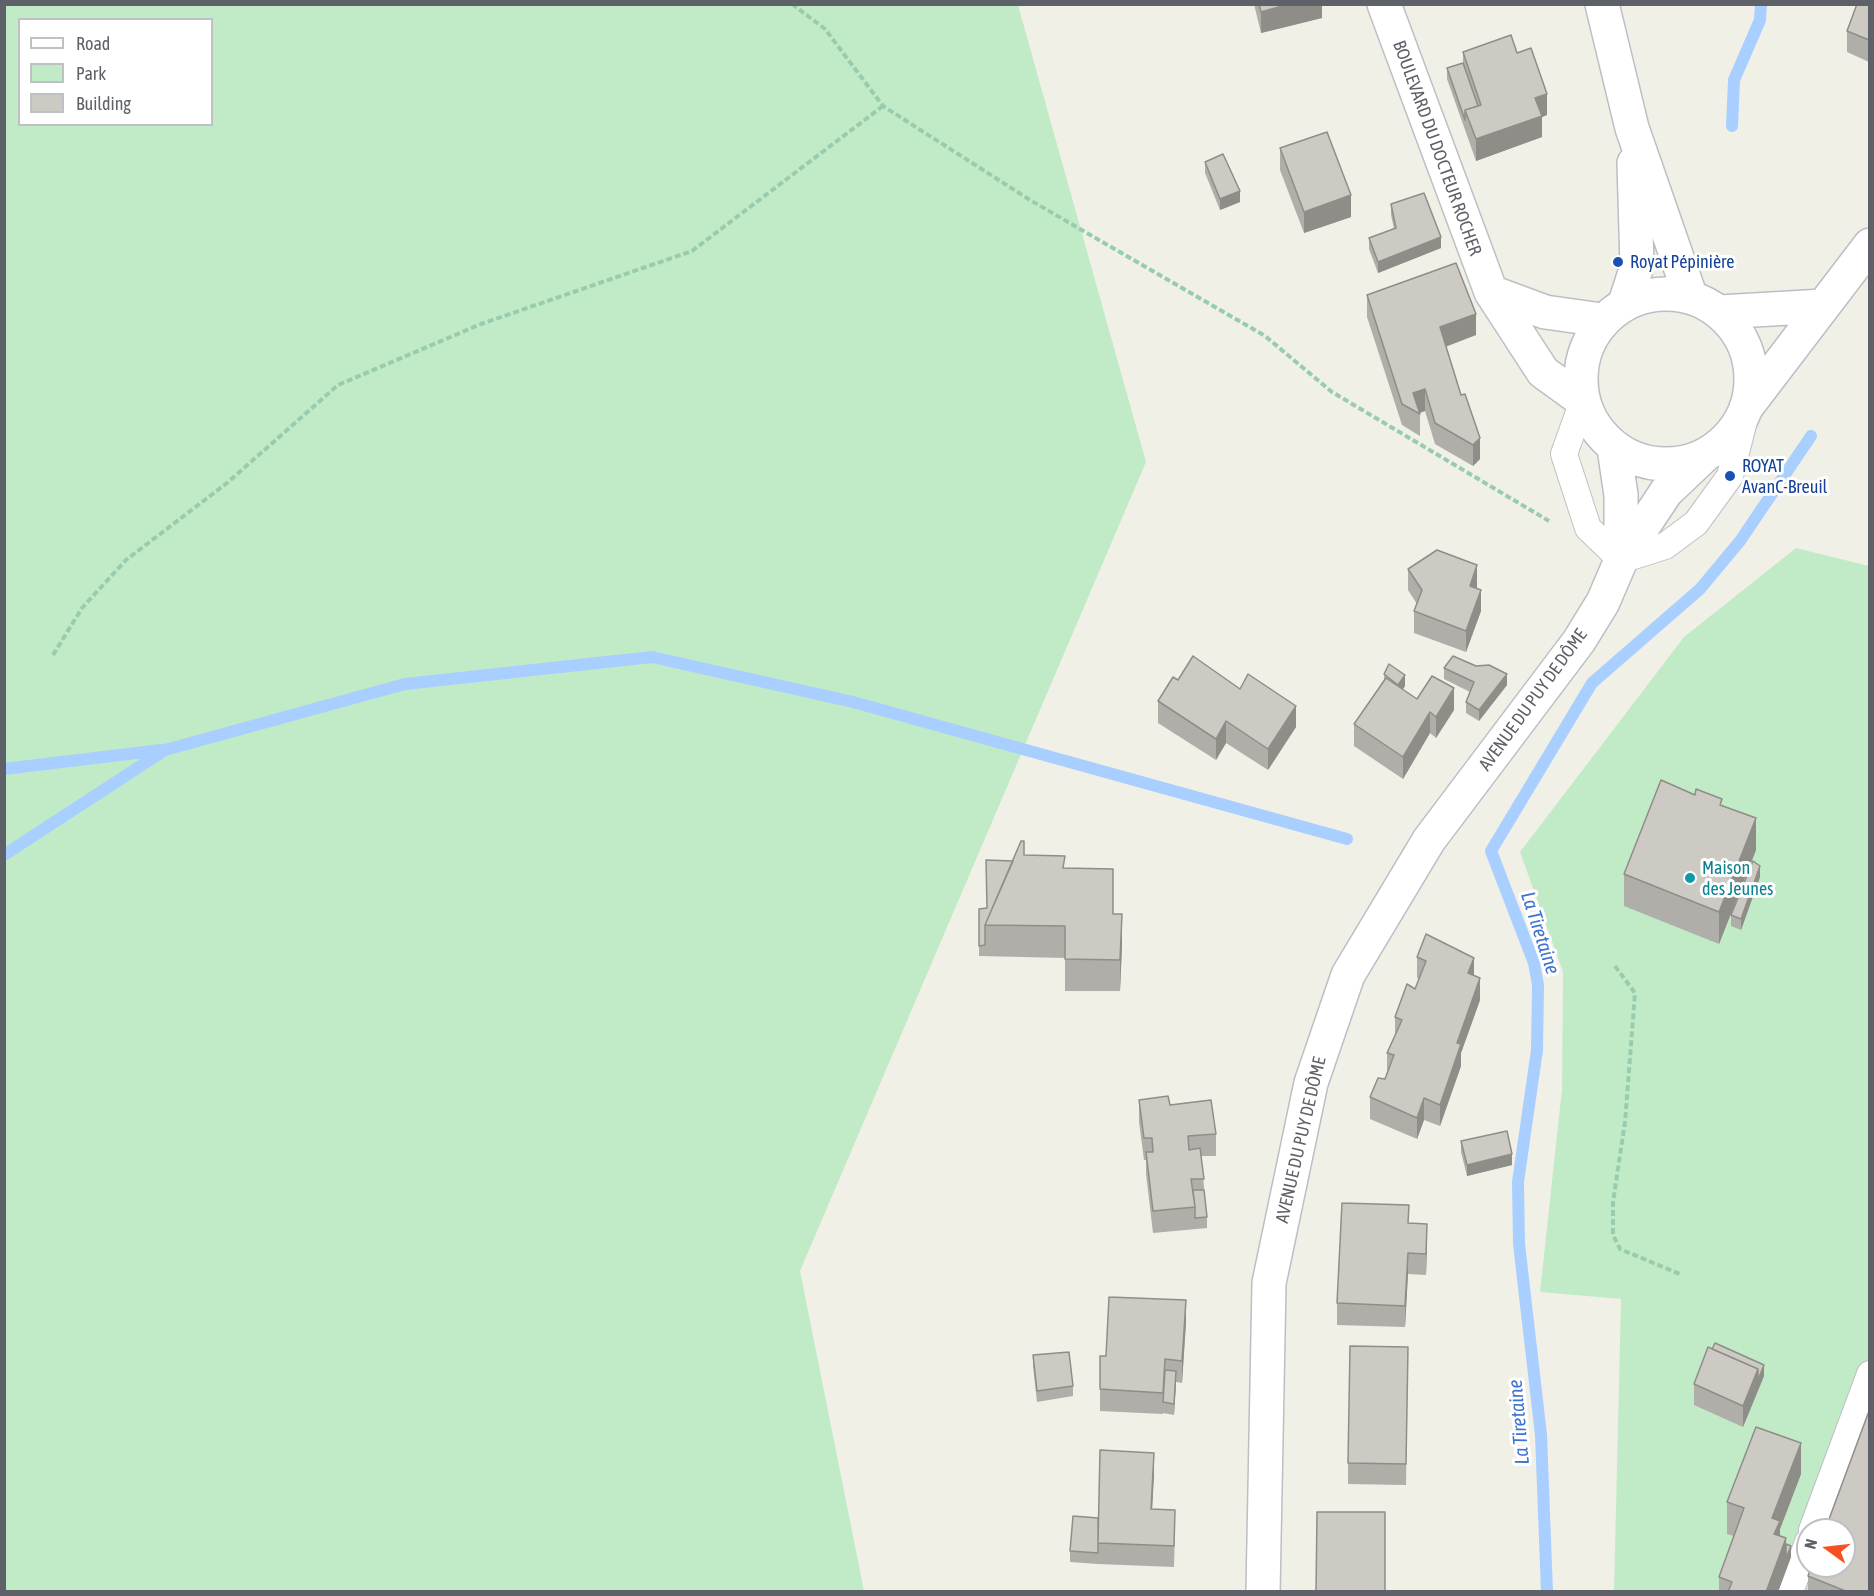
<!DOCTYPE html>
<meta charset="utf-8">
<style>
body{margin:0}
#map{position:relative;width:1874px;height:1596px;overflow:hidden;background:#f1f0e6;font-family:"Asap Condensed",sans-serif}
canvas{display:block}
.frame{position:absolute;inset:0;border:6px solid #5e6168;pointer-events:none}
.legend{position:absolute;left:18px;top:18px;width:195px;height:108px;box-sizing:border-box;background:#fff;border:2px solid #bfc0c3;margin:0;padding:8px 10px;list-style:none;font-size:18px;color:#5e6168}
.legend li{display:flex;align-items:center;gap:12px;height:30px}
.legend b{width:30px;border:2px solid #bfc0c3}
.north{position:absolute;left:1796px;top:1518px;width:60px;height:60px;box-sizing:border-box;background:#fff;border:2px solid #bfc0c3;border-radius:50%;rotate:285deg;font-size:16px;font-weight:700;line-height:24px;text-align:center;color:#5e6168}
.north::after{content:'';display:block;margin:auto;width:21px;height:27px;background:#f94f24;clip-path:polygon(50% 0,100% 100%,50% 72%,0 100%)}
</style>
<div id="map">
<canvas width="1874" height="1596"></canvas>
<div class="frame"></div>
<ul class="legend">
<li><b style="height:8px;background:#fff"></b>Road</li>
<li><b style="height:16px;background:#c1ebc6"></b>Park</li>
<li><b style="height:16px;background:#cccac3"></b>Building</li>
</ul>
<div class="north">N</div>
</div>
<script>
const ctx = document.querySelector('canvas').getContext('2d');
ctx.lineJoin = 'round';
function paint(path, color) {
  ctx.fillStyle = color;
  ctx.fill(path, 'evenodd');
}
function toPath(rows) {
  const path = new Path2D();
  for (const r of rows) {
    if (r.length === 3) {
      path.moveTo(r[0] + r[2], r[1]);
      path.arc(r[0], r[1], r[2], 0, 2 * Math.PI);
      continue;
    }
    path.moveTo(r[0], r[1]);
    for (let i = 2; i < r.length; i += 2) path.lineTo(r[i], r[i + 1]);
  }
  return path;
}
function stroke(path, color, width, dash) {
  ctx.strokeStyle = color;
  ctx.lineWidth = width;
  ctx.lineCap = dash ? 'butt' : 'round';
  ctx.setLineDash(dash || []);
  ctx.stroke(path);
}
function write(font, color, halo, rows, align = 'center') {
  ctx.font = font + ' "Asap Condensed",sans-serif';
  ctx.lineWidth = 6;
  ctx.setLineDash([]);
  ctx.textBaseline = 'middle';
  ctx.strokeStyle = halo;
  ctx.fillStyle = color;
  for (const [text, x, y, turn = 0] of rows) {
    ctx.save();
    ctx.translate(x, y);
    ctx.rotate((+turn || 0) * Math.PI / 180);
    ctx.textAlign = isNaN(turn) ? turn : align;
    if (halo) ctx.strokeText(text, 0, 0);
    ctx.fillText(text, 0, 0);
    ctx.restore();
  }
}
const green = toPath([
 [5,4,1018,5,1146,462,800,1271,864,1591,5,1591],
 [20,20,212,20,212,124,20,124],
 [1796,548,1869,566,1869,1591,1614,1591,1621,1299,1540,1292,1562,1089,1563,972,1520,852,1684,637],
 [1808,1530,1844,1530,1844,1566,1808,1566]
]);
const stream = toPath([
 [1732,126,1734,80,1760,20,1761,4],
 [4,769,161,750],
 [4,855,165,750,405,684,652,657,853,702,1347,839],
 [1547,1592,1541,1435,1519,1244,1518,1182,1537,1050,1538,985,1534,963,1491,851,1592,683,1700,589,1740,541,1811,436]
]);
const path = toPath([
 [792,4,825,29,883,106,1030,200,1265,336,1332,392,1549,521],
 [53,655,82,608,126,560,227,483,338,385,481,324,692,251,883,106],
 [1615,966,1635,993,1625,1122,1613,1202,1613,1235,1620,1249,1682,1275]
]);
const lane = toPath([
 [1583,401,1564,454,1588,528,1621,560,1665,546,1696,523,1730,476,1748,405],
 [1812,1530,1870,1374],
 [1790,1592,1808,1542]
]);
const street = toPath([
 [1384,4,1491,292,1543,372,1583,401],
 [1491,292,1545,312,1602,320]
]);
const secondary = toPath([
 [1602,4,1632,128,1690,295],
 [1666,379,85],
 [1625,303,1637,266,1634,163],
 [1720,312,1823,306],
 [1748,405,1870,245],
 [1614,448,1621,495,1621,560],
 [1263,1592,1269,1283,1311,1083,1348,975,1429,840,1579,641,1603,602,1621,560,1666,492,1704,456]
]);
const wall = toPath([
 [1254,4,1322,4,1322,18,1261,33],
 [1869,4,1869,62,1847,52,1847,31],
 [1463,52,1517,53,1547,115,1542,117,1542,137,1476,161,1447,79,1447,68,1463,63],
 [1280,148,1351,217,1304,233,1280,170],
 [1205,162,1240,202,1220,210,1205,173],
 [1391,204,1441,248,1378,273,1369,249,1369,238,1394,229,1391,215],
 [1367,295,1476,335,1446,346,1480,459,1473,466,1435,444,1425,411,1420,413,1420,436,1402,425,1367,317],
 [1408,569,1477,587,1476,588,1481,611,1466,652,1414,633,1414,611,1417,604,1408,590],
 [1444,668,1507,685,1479,721,1466,713,1466,702,1470,692,1444,679],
 [1384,674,1405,686,1403,689,1417,699,1454,710,1436,738,1430,733,1403,779,1354,746,1354,724,1384,680],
 [1178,680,1296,727,1268,770,1226,743,1216,760,1158,723,1158,701],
 [1722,806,1756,850,1719,944,1624,906,1624,874],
 [1024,855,1065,868,1113,914,1122,946,1120,991,1065,991,1065,958,979,956,979,909,987,908,1013,861],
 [1760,877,1741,930,1731,926,1731,915],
 [1417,957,1474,976,1480,1000,1461,1053,1461,1066,1440,1126,1424,1120,1417,1139,1370,1119,1370,1097,1385,1079,1387,1073,1387,1053,1395,1036,1395,1017,1415,989,1419,979,1417,978],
 [1139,1100,1170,1105,1216,1134,1216,1156,1201,1156,1207,1217,1207,1228,1153,1233,1146,1174,1146,1160,1144,1160,1139,1122],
 [1461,1141,1512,1165,1467,1176,1461,1152],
 [1409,1223,1427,1246,1426,1275,1408,1274,1405,1327,1337,1325,1337,1303],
 [1186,1322,1182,1383,1176,1382,1174,1415,1163,1413,1163,1407,1163,1414,1100,1411,1100,1356,1106,1356],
 [1408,1347,1406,1485,1348,1484,1348,1463],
 [1033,1355,1073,1386,1073,1396,1037,1402,1033,1366],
 [1764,1376,1743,1427,1694,1405,1694,1384],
 [1154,1474,1152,1509,1175,1532,1174,1567,1098,1564,1070,1562,1070,1551,1098,1518],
 [1801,1474,1780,1529,1780,1536,1786,1544,1791,1557,1778,1592,1719,1592,1719,1577,1734,1536,1727,1534,1727,1502],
 [1808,1576,1869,1592,1808,1592]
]);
const shadedWall = toPath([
 [1289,4,1322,4,1322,18,1261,33,1261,12],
 [1547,94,1547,115,1542,117,1542,137,1476,161,1476,139,1535,98],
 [1240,191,1240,202,1220,210,1220,199],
 [1351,195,1351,217,1304,233,1304,212],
 [1441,237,1441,248,1378,273,1378,262],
 [1476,314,1476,335,1440,349,1440,327],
 [1425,389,1425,411,1418,413,1413,393],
 [1480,438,1480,459,1473,466,1473,445],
 [1477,565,1477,587,1470,608,1470,586],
 [1481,590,1481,611,1466,652,1466,631],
 [1507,674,1507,685,1479,721,1479,710],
 [1405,675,1405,686,1398,696,1398,685],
 [1454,688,1454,710,1436,738,1436,717],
 [1296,706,1296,727,1268,770,1268,749],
 [1430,712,1430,733,1403,779,1403,757],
 [1226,721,1226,743,1216,760,1216,739],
 [1756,818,1756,850,1719,944,1719,912],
 [1760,866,1760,877,1741,930,1741,919],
 [1122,914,1122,946,1120,991,1120,960],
 [1474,958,1474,979,1468,973],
 [1480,978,1480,1000,1461,1053,1461,1066,1440,1126,1440,1105,1457,1043],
 [1424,1098,1424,1120,1417,1139,1417,1118],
 [1512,1154,1512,1165,1467,1176,1467,1165],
 [1427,1224,1427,1246,1426,1275,1426,1254],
 [1408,1253,1408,1274,1405,1327,1405,1306],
 [1186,1300,1186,1322,1182,1383,1182,1361],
 [1764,1365,1764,1376,1743,1427,1743,1406,1758,1369],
 [1176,1371,1176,1382,1174,1415,1174,1404],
 [1801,1443,1801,1474,1780,1529,1780,1552,1774,1555,1772,1518],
 [1154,1453,1154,1474,1151,1531,1151,1509],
 [1786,1538,1786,1558,1791,1546,1791,1557,1778,1592,1766,1592]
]);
const building = toPath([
 [1259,4,1289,4,1261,12,1259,4],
 [1857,4,1869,4,1869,40,1847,31,1857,4],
 [1511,35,1517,53,1531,48,1547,94,1535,98,1542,116,1476,139,1465,110,1481,105,1463,52,1511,35],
 [1463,63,1478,106,1465,110,1465,120,1447,68,1463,63],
 [1327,132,1351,195,1304,212,1280,148,1327,132],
 [1223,154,1240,191,1220,199,1205,162,1223,154],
 [1424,193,1441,237,1378,262,1369,238,1396,228,1391,204,1424,193],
 [1456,263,1476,314,1440,327,1461,395,1465,394,1480,438,1473,445,1435,423,1425,389,1413,393,1420,414,1402,404,1367,295,1456,263],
 [1437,550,1477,565,1470,586,1481,590,1466,631,1414,611,1422,590,1408,569,1437,550],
 [1193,656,1240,689,1248,674,1296,706,1268,749,1226,721,1216,739,1158,701,1173,677,1178,680,1193,656],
 [1453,656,1476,666,1489,665,1507,674,1479,710,1466,702,1474,682,1444,668,1453,656],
 [1389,664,1405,675,1398,685,1384,674,1389,664],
 [1432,676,1454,688,1436,717,1430,712,1403,757,1354,724,1386,678,1417,699,1432,676],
 [1661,780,1695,795,1696,789,1722,799,1720,805,1756,818,1719,912,1624,874,1661,780],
 [1021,841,1024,841,1024,855,1065,856,1063,868,1113,869,1113,914,1122,914,1120,960,1065,959,1065,926,985,925,1021,841],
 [986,860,1013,861,985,925,985,945,979,946,979,909,987,908,986,860],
 [1753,861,1760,866,1741,919,1731,915,1753,861],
 [1426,934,1474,958,1468,973,1480,978,1457,1043,1461,1044,1440,1105,1424,1098,1417,1118,1370,1097,1378,1078,1385,1079,1394,1055,1387,1053,1402,1020,1395,1017,1407,984,1415,989,1426,961,1417,957,1426,934],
 [1168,1096,1170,1105,1211,1100,1216,1134,1188,1136,1189,1150,1200,1148,1204,1179,1191,1179,1195,1207,1153,1211,1146,1152,1153,1152,1152,1138,1144,1138,1139,1100,1168,1096],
 [1507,1131,1512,1154,1467,1165,1461,1141,1507,1131],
 [1193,1190,1204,1190,1207,1217,1195,1218,1195,1207,1193,1190],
 [1342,1203,1409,1205,1408,1223,1427,1224,1426,1254,1408,1253,1405,1306,1337,1303,1342,1203],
 [1109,1297,1186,1300,1182,1361,1165,1359,1163,1393,1100,1389,1100,1356,1106,1356,1109,1297],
 [1715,1343,1764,1365,1758,1380,1758,1369,1712,1349,1715,1343],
 [1350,1346,1408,1347,1406,1464,1348,1463,1350,1346],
 [1708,1347,1758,1369,1743,1406,1694,1384,1708,1347],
 [1069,1352,1073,1386,1037,1391,1033,1355,1069,1352],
 [1165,1370,1176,1371,1174,1404,1163,1402,1165,1370],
 [1869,1411,1869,1592,1848,1592,1808,1576,1811,1566,1844,1566,1844,1530,1825,1530,1869,1411],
 [1756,1427,1801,1443,1772,1518,1780,1521,1774,1534,1786,1538,1766,1592,1728,1592,1732,1582,1719,1577,1744,1508,1727,1502,1756,1427],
 [1100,1450,1154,1453,1151,1509,1175,1510,1174,1546,1098,1543,1100,1450],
 [1317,1512,1385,1512,1385,1592,1316,1592,1317,1512],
 [1073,1516,1098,1518,1098,1553,1070,1551,1073,1516],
 [1786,1544,1791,1546,1786,1558,1786,1544]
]);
const markers = [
 [1618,262,6,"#1a4fb4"],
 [1730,476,6,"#1a4fb4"],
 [1690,878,6,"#0f9aa8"]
];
const streetNames = [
 ["BOULEVARD DU DOCTEUR ROCHER",1437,148,70],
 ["AVENUE DU PUY DE DÔME",1533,700,-54],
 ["AVENUE DU PUY DE DÔME",1301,1140,-77]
];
const transitNames = [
 ["Royat Pépinière",1630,262],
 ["ROYAT",1742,466],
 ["AvanC-Breuil",1742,487]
];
const cultureNames = [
 ["Maison",1702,868],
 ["des Jeunes",1702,889]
];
const waterNames = [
 ["La Tiretaine",1540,933,72],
 ["La Tiretaine",1519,1422,-95]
];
paint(green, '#c1ebc6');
stroke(stream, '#a8cfff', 12);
stroke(lane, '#bebfc6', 28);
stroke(street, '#bebfc6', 36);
stroke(secondary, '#bbbec5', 36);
stroke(path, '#99ccae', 4, [6, 3]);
stroke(lane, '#fff', 26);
stroke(street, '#fff', 33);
stroke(secondary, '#fff', 33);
paint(wall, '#afaea8');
paint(shadedWall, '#8f8d88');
paint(building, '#cccac3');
stroke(building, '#8f8d88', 1.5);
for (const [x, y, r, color] of markers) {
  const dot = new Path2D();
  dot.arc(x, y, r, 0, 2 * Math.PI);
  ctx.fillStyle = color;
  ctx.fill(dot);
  stroke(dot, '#fff', 2);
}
write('18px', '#5e6168', '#fff', streetNames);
write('18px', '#164399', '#fff', transitNames, 'left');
write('18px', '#0d838f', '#fff', cultureNames, 'left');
write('italic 20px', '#3f73cf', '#fff', waterNames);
</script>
